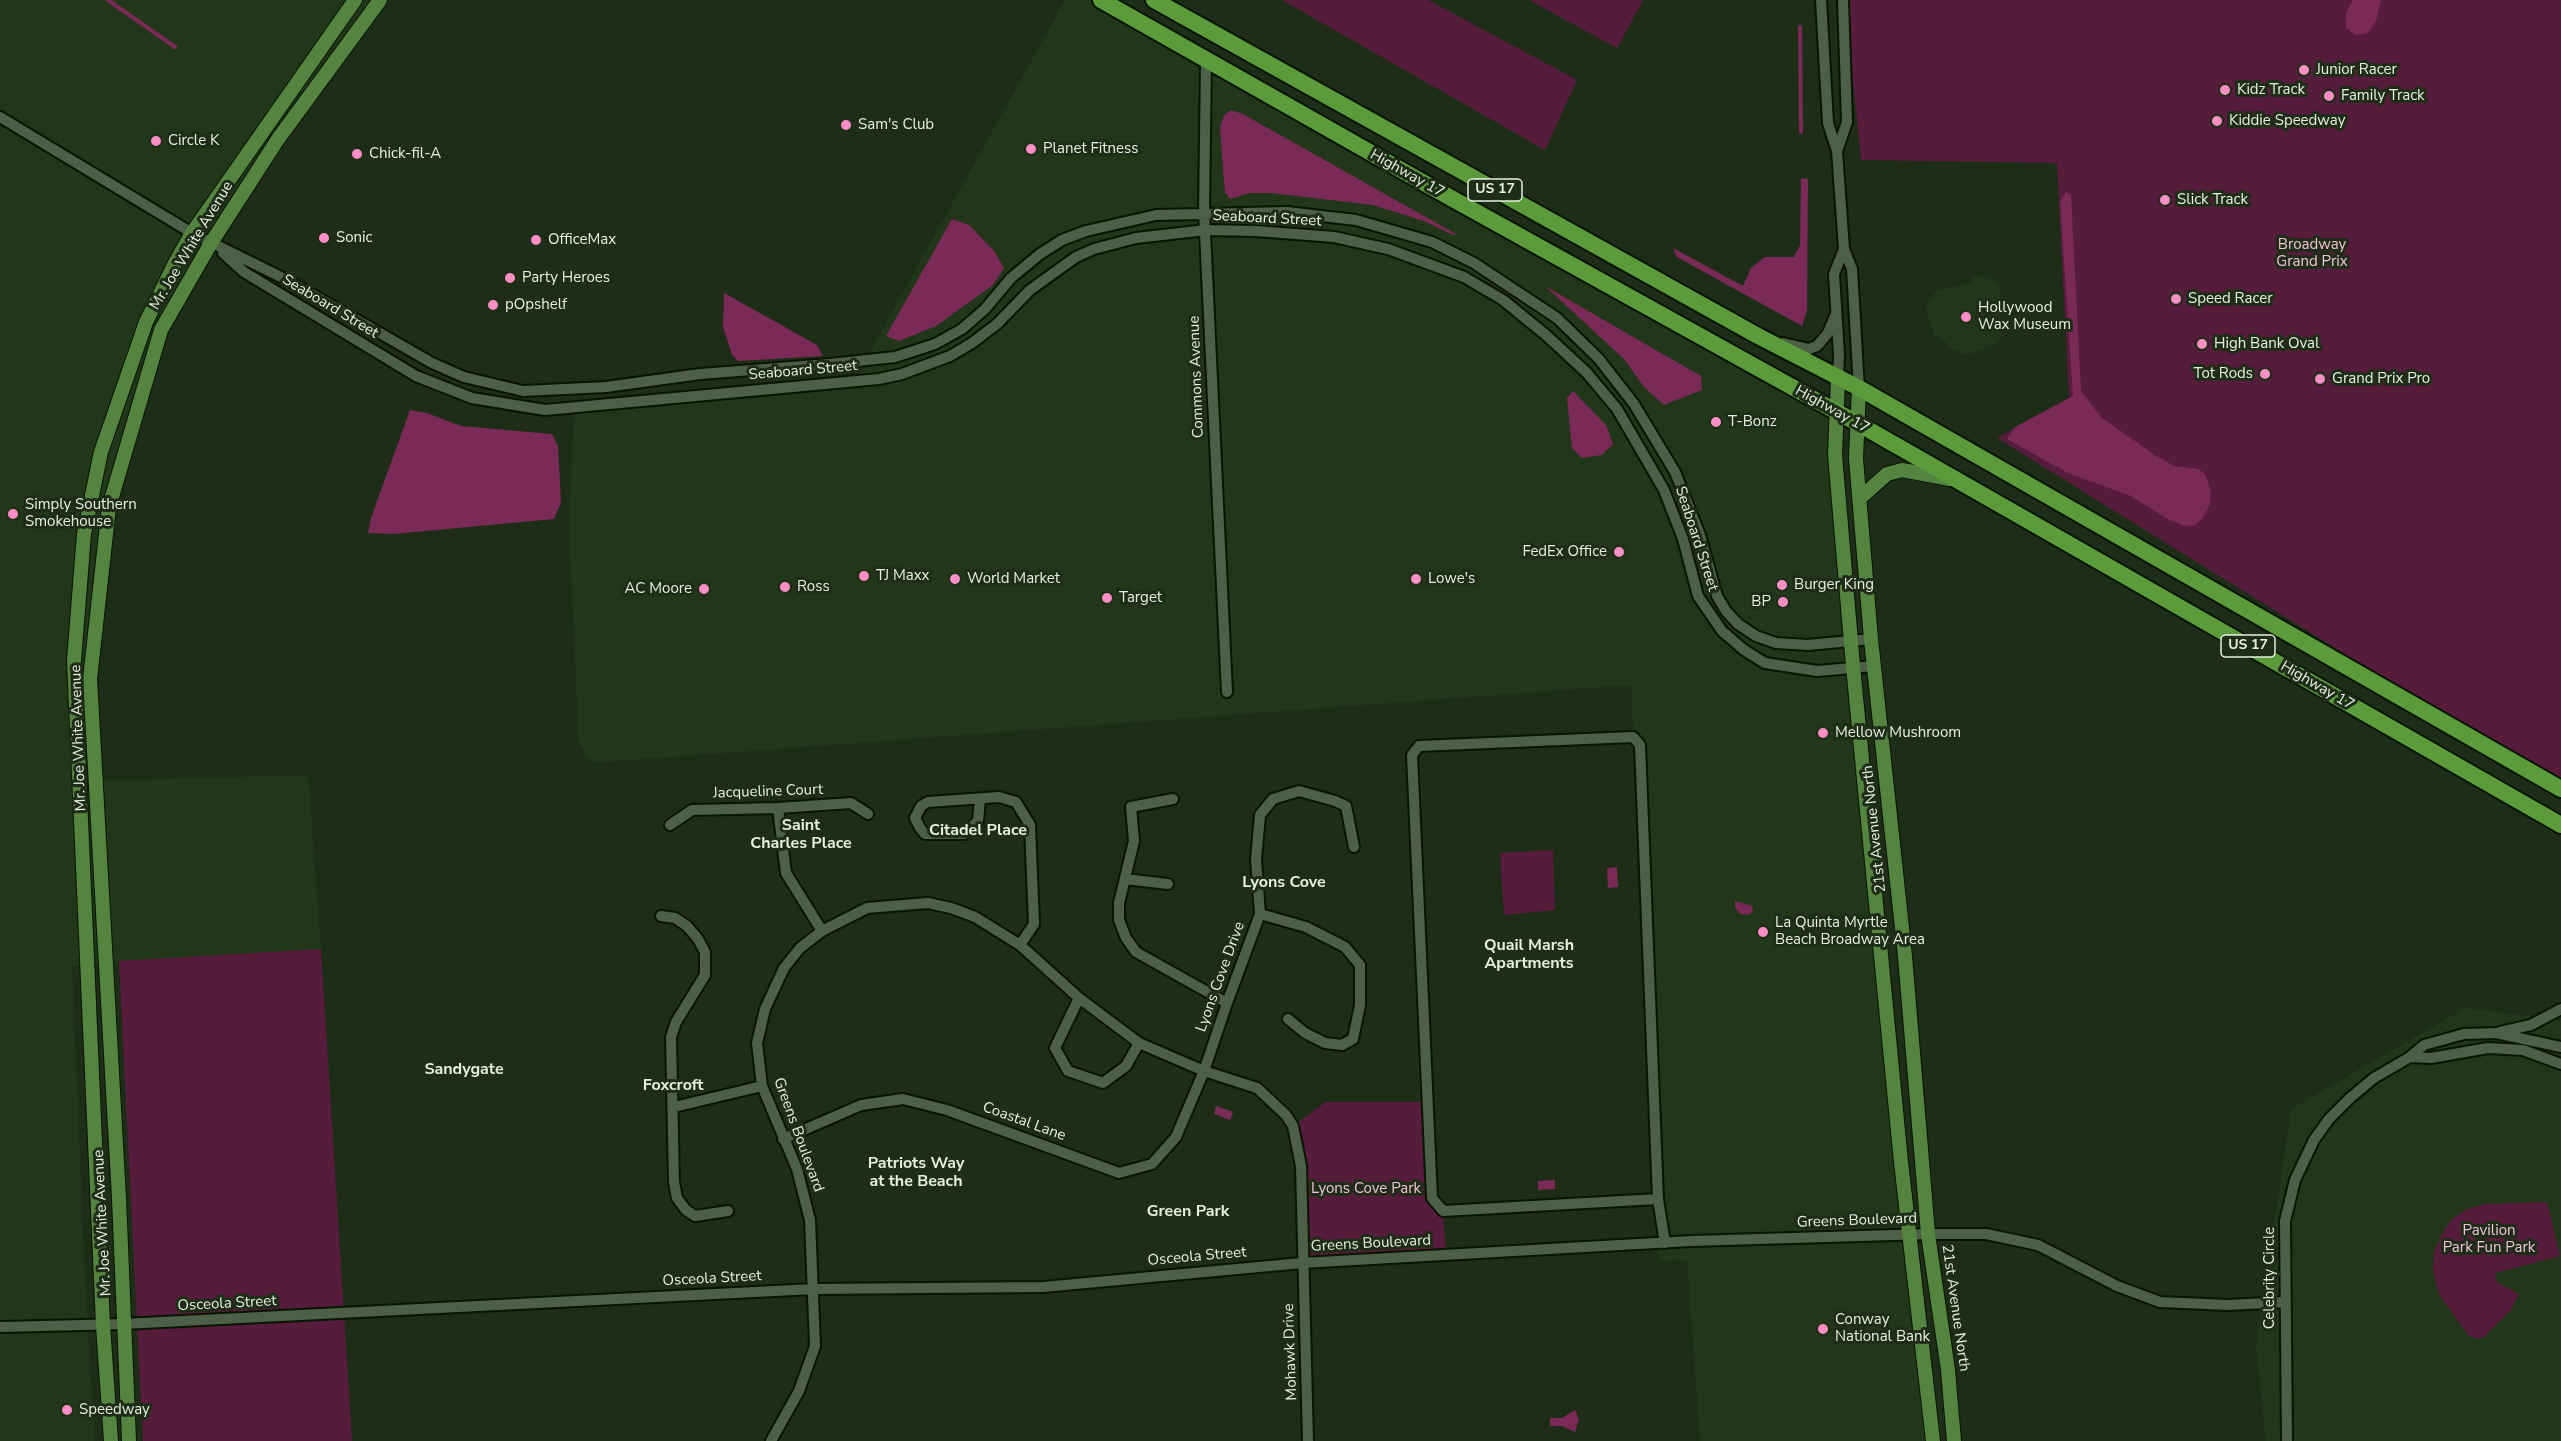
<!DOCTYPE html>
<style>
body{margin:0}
canvas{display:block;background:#1e2d17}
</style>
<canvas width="2561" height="1441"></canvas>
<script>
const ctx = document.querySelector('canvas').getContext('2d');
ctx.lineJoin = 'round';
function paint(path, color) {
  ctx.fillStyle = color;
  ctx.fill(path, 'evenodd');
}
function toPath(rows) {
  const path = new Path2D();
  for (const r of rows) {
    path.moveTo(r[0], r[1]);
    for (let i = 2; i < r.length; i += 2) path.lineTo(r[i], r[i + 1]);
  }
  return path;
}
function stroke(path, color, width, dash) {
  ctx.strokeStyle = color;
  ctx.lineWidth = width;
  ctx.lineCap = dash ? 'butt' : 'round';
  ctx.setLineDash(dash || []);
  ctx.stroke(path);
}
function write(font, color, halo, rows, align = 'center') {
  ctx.font = font + ' "Nunito Sans",sans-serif';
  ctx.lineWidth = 6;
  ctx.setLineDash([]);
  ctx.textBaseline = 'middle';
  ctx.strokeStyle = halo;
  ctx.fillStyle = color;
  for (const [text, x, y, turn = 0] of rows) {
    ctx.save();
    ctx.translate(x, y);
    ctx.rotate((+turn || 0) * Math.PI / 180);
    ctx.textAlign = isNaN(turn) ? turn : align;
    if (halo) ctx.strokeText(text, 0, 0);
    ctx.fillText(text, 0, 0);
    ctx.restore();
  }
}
const built = toPath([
 [0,0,380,0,333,65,161,330,109,507,90,679,97,781,308,775,321,949,72,967,86,1301,95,1441,0,1441],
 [1065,0,1102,0,1837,412,1835,455,1933,1441,1700,1441,1687,1260,1659,1261,1631,685,591,763,579,742,569,532,574,407,854,381],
 [1980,275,1992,278,1998,285,2004,310,2000,311,2004,324,2007,327,1998,343,1969,354,1962,354,1961,349,1955,350,1949,347,1944,340,1940,340,1938,335,1934,336,1926,307,1938,288,1942,290,1971,283,1970,278],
 [2465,1008,2561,1020,2561,1441,2266,1441,2256,1345,2291,1109]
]);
const green = toPath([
 [1282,0,1428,0,1577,80,1545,150],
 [1529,0,1643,0,1617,48],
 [1845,0,2561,0,2561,788,1997,438,2069,398,2057,163,1861,160],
 [1553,850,1555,910,1504,915,1500,853],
 [321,949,352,1441,143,1441,119,961],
 [1326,1102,1428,1102,1432,1198,1443,1211,1446,1255,1302,1263,1293,1126],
 [2547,1202,2560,1256,2495,1273,2497,1282,2519,1294,2510,1311,2484,1337,2478,1339,2469,1336,2440,1296,2437,1287,2433,1270,2434,1252,2443,1232,2452,1219,2467,1209,2486,1204]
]);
const water = toPath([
 [2353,0,2381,0,2376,21,2368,33,2356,35,2346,28,2346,13],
 [1231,110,1243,114,1456,234,1453,235,1424,221,1373,205,1271,193,1249,193,1230,199,1225,192,1224,183,1220,127,1224,115],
 [1801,178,1808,179,1807,310,1802,326,1677,257,1673,248,1743,286,1751,268,1765,257,1794,257,1800,245],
 [2066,192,2071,195,2081,391,2101,417,2156,456,2174,466,2198,469,2205,474,2211,491,2210,504,2202,519,2195,525,2184,526,2166,518,2131,496,2068,473,2007,439,2015,427,2073,396,2060,201],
 [952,219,969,225,995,252,1004,268,993,285,936,326,899,341,886,336],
 [1545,286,1701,376,1702,390,1664,405,1644,387,1624,359],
 [724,293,817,345,823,356,738,361,732,355,723,327],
 [1573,391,1606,425,1613,444,1602,455,1582,458,1572,448,1567,398],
 [410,410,427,413,461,426,552,434,558,446,561,502,554,519,393,534,368,533,371,518],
 [1617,867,1618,887,1608,888,1607,868],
 [1735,901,1752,906,1753,911,1748,915,1740,914,1735,907],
 [1216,1106,1233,1112,1230,1120,1214,1114],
 [1555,1180,1555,1189,1538,1190,1538,1181],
 [1575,1410,1579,1419,1575,1432,1562,1426,1550,1426,1550,1418,1562,1418]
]);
const stream = toPath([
 [108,0,175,47],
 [1800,27,1801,132]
]);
const minor = toPath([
 [1821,0,1828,123,1837,151,1844,249,1852,269,1859,388],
 [1206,61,1204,212,1227,692],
 [0,117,192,233,291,282,432,363,464,377,523,391,606,387,700,374,830,364,895,357,935,344,962,329,985,309,1011,278,1040,254,1062,240,1086,231,1156,215,1287,212,1356,220,1432,242,1474,263,1557,318,1599,359,1634,404,1675,472,1700,535,1717,596,1726,611,1738,624,1756,636,1776,643,1808,645,1871,639],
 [1837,151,1847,122,1843,0],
 [223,253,244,272,416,376,472,398,545,410,879,379,902,374,950,356,972,343,997,324,1030,290,1076,257,1094,249,1136,238,1206,230,1256,231,1334,237,1388,249,1464,277,1503,300,1546,335,1587,373,1617,409,1664,490,1683,539,1698,596,1722,631,1744,650,1765,663,1817,671,1874,666],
 [1783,343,1809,349,1817,346,1828,333,1835,316],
 [1838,378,1839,355,1834,274,1844,249],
 [980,799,978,821,964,834,925,834,920,828,915,818,921,806,928,802,999,797,1016,802,1030,825,1034,924,1020,945],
 [1173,799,1131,807,1134,841,1119,903,1119,920,1126,938,1136,952,1227,1003],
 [778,808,786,873,822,931],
 [670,825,692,810,778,808,851,803,868,814],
 [1125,879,1168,884],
 [1260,914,1306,927,1345,947,1360,965,1360,1005,1353,1039,1342,1045,1325,1043,1305,1033,1288,1019],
 [661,916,675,918,687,926,698,939,705,952,705,975,676,1022,671,1037,674,1182,677,1198,686,1210,695,1216,728,1211],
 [1079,998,1055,1048,1068,1071,1103,1083,1126,1066,1139,1043],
 [2500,1032,2531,1025,2561,1009],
 [2410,1057,2431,1058,2488,1048,2523,1050,2561,1064],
 [674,1107,762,1086],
 [783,1139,861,1105,903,1099,947,1110,1119,1173,1152,1164,1176,1137,1204,1071,1227,1003,1260,914,1256,859,1260,815,1273,799,1299,791,1335,801,1346,806,1354,847],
 [1658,1199,1443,1211,1432,1198,1412,755,1419,746,1633,737,1640,745,1658,1199,1665,1243],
 [0,1327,123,1324,814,1289,1043,1287,1302,1263,1691,1241,1928,1234,1986,1234,2038,1245,2117,1286,2160,1302,2228,1305,2285,1302],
 [771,1441,799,1391,815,1346,810,1220,797,1169,762,1086,757,1043,765,1009,784,968,800,948,822,931,867,908,928,903,951,908,975,917,1020,945,1079,998,1139,1043,1204,1071,1257,1088,1286,1115,1293,1126,1301,1166,1308,1441],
 [2287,1441,2285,1221,2295,1180,2314,1140,2329,1119,2350,1098,2374,1078,2410,1057,2424,1045,2464,1034,2496,1033,2561,1047]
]);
const major = toPath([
 [1838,378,1835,455,1853,666,1901,1162,1933,1441],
 [1859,388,1856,459,1871,639,1905,956,1928,1234,1948,1370,1954,1441],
 [1859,499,1887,474,1902,470,1950,479],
 [111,1441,103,1325,74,660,84,534,101,452,146,322,174,265,192,233,355,0],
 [129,1441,119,1198,90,679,109,507,161,330,211,243,278,139,380,0]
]);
const highway = toPath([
 [1101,0,1433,188,1857,423,2561,825],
 [1154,0,1758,336,1859,388,2561,789]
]);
const markers = [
 [2304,70,6,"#fb8fc5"],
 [2225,90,6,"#fb8fc5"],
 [2329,96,6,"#fb8fc5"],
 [2217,121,6,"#fb8fc5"],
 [846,125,6,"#fb8fc5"],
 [156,141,6,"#fb8fc5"],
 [1031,149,6,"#fb8fc5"],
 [357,154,6,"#fb8fc5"],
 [2165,200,6,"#fb8fc5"],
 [324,238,6,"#fb8fc5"],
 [536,240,6,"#fb8fc5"],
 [510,278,6,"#fb8fc5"],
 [2176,299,6,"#fb8fc5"],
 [493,305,6,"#fb8fc5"],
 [1966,317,6,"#fb8fc5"],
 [2202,344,6,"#fb8fc5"],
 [2265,374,6,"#fb8fc5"],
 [2320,379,6,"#fb8fc5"],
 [1716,422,6,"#fb8fc5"],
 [13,514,6,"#fb8fc5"],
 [1619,552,6,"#fb8fc5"],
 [864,576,6,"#fb8fc5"],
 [955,579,6,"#fb8fc5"],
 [1416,579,6,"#fb8fc5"],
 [1782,585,6,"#fb8fc5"],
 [785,587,6,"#fb8fc5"],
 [704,589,6,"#fb8fc5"],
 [1107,598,6,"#fb8fc5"],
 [1783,602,6,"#fb8fc5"],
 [1823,733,6,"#fb8fc5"],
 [1763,932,6,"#fb8fc5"],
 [1823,1329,6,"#fb8fc5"],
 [67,1410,6,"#fb8fc5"]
];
const shields = [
 [1495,190,54],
 [2248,646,54]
];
const shieldNames = [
 ["US 17",1495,190],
 ["US 17",2248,646]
];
const poiNames = [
 ["Junior Racer",2316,70],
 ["Kidz Track",2237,90],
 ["Family Track",2341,96],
 ["Kiddie Speedway",2229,121],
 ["Sam's Club",858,125],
 ["Circle K",168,141],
 ["Planet Fitness",1043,149],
 ["Chick-fil-A",369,154],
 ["Slick Track",2177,200],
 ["Sonic",336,238],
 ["OfficeMax",548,240],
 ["Party Heroes",522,278],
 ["Speed Racer",2188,299],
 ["pOpshelf",505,305],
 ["Hollywood",1978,308],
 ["Wax Museum",1978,325],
 ["High Bank Oval",2214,344],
 ["Tot Rods",2253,374,"right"],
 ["Grand Prix Pro",2332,379],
 ["T-Bonz",1728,422],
 ["Simply Southern",25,505],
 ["Smokehouse",25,522],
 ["FedEx Office",1607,552,"right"],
 ["TJ Maxx",876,576],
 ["World Market",967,579],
 ["Lowe's",1428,579],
 ["Burger King",1794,585],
 ["Ross",797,587],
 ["AC Moore",692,589,"right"],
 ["Target",1119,598],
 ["BP",1771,602,"right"],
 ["Mellow Mushroom",1835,733],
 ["La Quinta Myrtle",1775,923],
 ["Beach Broadway Area",1775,940],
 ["Conway",1835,1320],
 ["National Bank",1835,1337],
 ["Speedway",79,1410]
];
const streetNames = [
 ["Highway 17",1407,174,29],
 ["Seaboard Street",1267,219,3],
 ["Mr. Joe White Avenue",192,246,-59],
 ["Seaboard Street",330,307,31],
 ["Seaboard Street",803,371,-5],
 ["Commons Avenue",1197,377,-92],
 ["Highway 17",1832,410,29],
 ["Seaboard Street",1696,539,72],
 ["Highway 17",2317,686,30],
 ["Mr. Joe White Avenue",79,738,-92],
 ["Jacqueline Court",768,792,-2],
 ["21st Avenue North",1875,829,-96],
 ["Lyons Cove Drive",1221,977,-70],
 ["Coastal Lane",1024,1122,20],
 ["Greens Boulevard",798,1135,70],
 ["Greens Boulevard",1857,1221,-2],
 ["Mr. Joe White Avenue",103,1223,-93],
 ["Greens Boulevard",1371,1244,-3],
 ["Osceola Street",1197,1257,-5],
 ["Celebrity Circle",2270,1278,-90],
 ["Osceola Street",712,1279,-3],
 ["Osceola Street",227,1304,-3],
 ["21st Avenue North",1955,1308,82],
 ["Mohawk Drive",1291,1352,-92]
];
const parkNames = [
 ["Broadway",2312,245],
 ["Grand Prix",2312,262],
 ["Lyons Cove Park",1366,1189],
 ["Pavilion",2489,1231],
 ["Park Fun Park",2489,1248]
];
const neighbourhoodNames = [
 ["Saint",801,826],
 ["Charles Place",801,844],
 ["Citadel Place",978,831],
 ["Lyons Cove",1284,883],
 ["Quail Marsh",1529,946],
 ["Apartments",1529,964],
 ["Sandygate",464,1070],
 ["Foxcroft",673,1086],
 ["Patriots Way",916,1164],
 ["at the Beach",916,1182],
 ["Green Park",1188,1212]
];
paint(built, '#22361a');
paint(green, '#561c3c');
paint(water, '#7a2a56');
stroke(stream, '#7a2a56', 4);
stroke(minor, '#071502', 14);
stroke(major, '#071502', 16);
stroke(highway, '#071502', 20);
stroke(minor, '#4d5f46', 10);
stroke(major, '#558340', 14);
stroke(highway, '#5b9b3c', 16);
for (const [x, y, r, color] of markers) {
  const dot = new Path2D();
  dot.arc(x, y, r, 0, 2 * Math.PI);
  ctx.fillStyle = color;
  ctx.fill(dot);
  stroke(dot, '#1e2d17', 2);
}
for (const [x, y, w] of shields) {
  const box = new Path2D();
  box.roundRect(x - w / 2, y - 11, w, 22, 4.5);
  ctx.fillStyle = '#1e2d17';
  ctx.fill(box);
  stroke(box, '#e5f0e1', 1.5);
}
write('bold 14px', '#e5f0e1', null, shieldNames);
write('15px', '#e5f0e1', '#1e2d17', poiNames, 'left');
write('15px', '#e5f0e1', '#1e2d17', streetNames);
write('15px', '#f2c2d8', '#1e2d17', parkNames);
write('bold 16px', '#e5f0e1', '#1e2d17', neighbourhoodNames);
</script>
